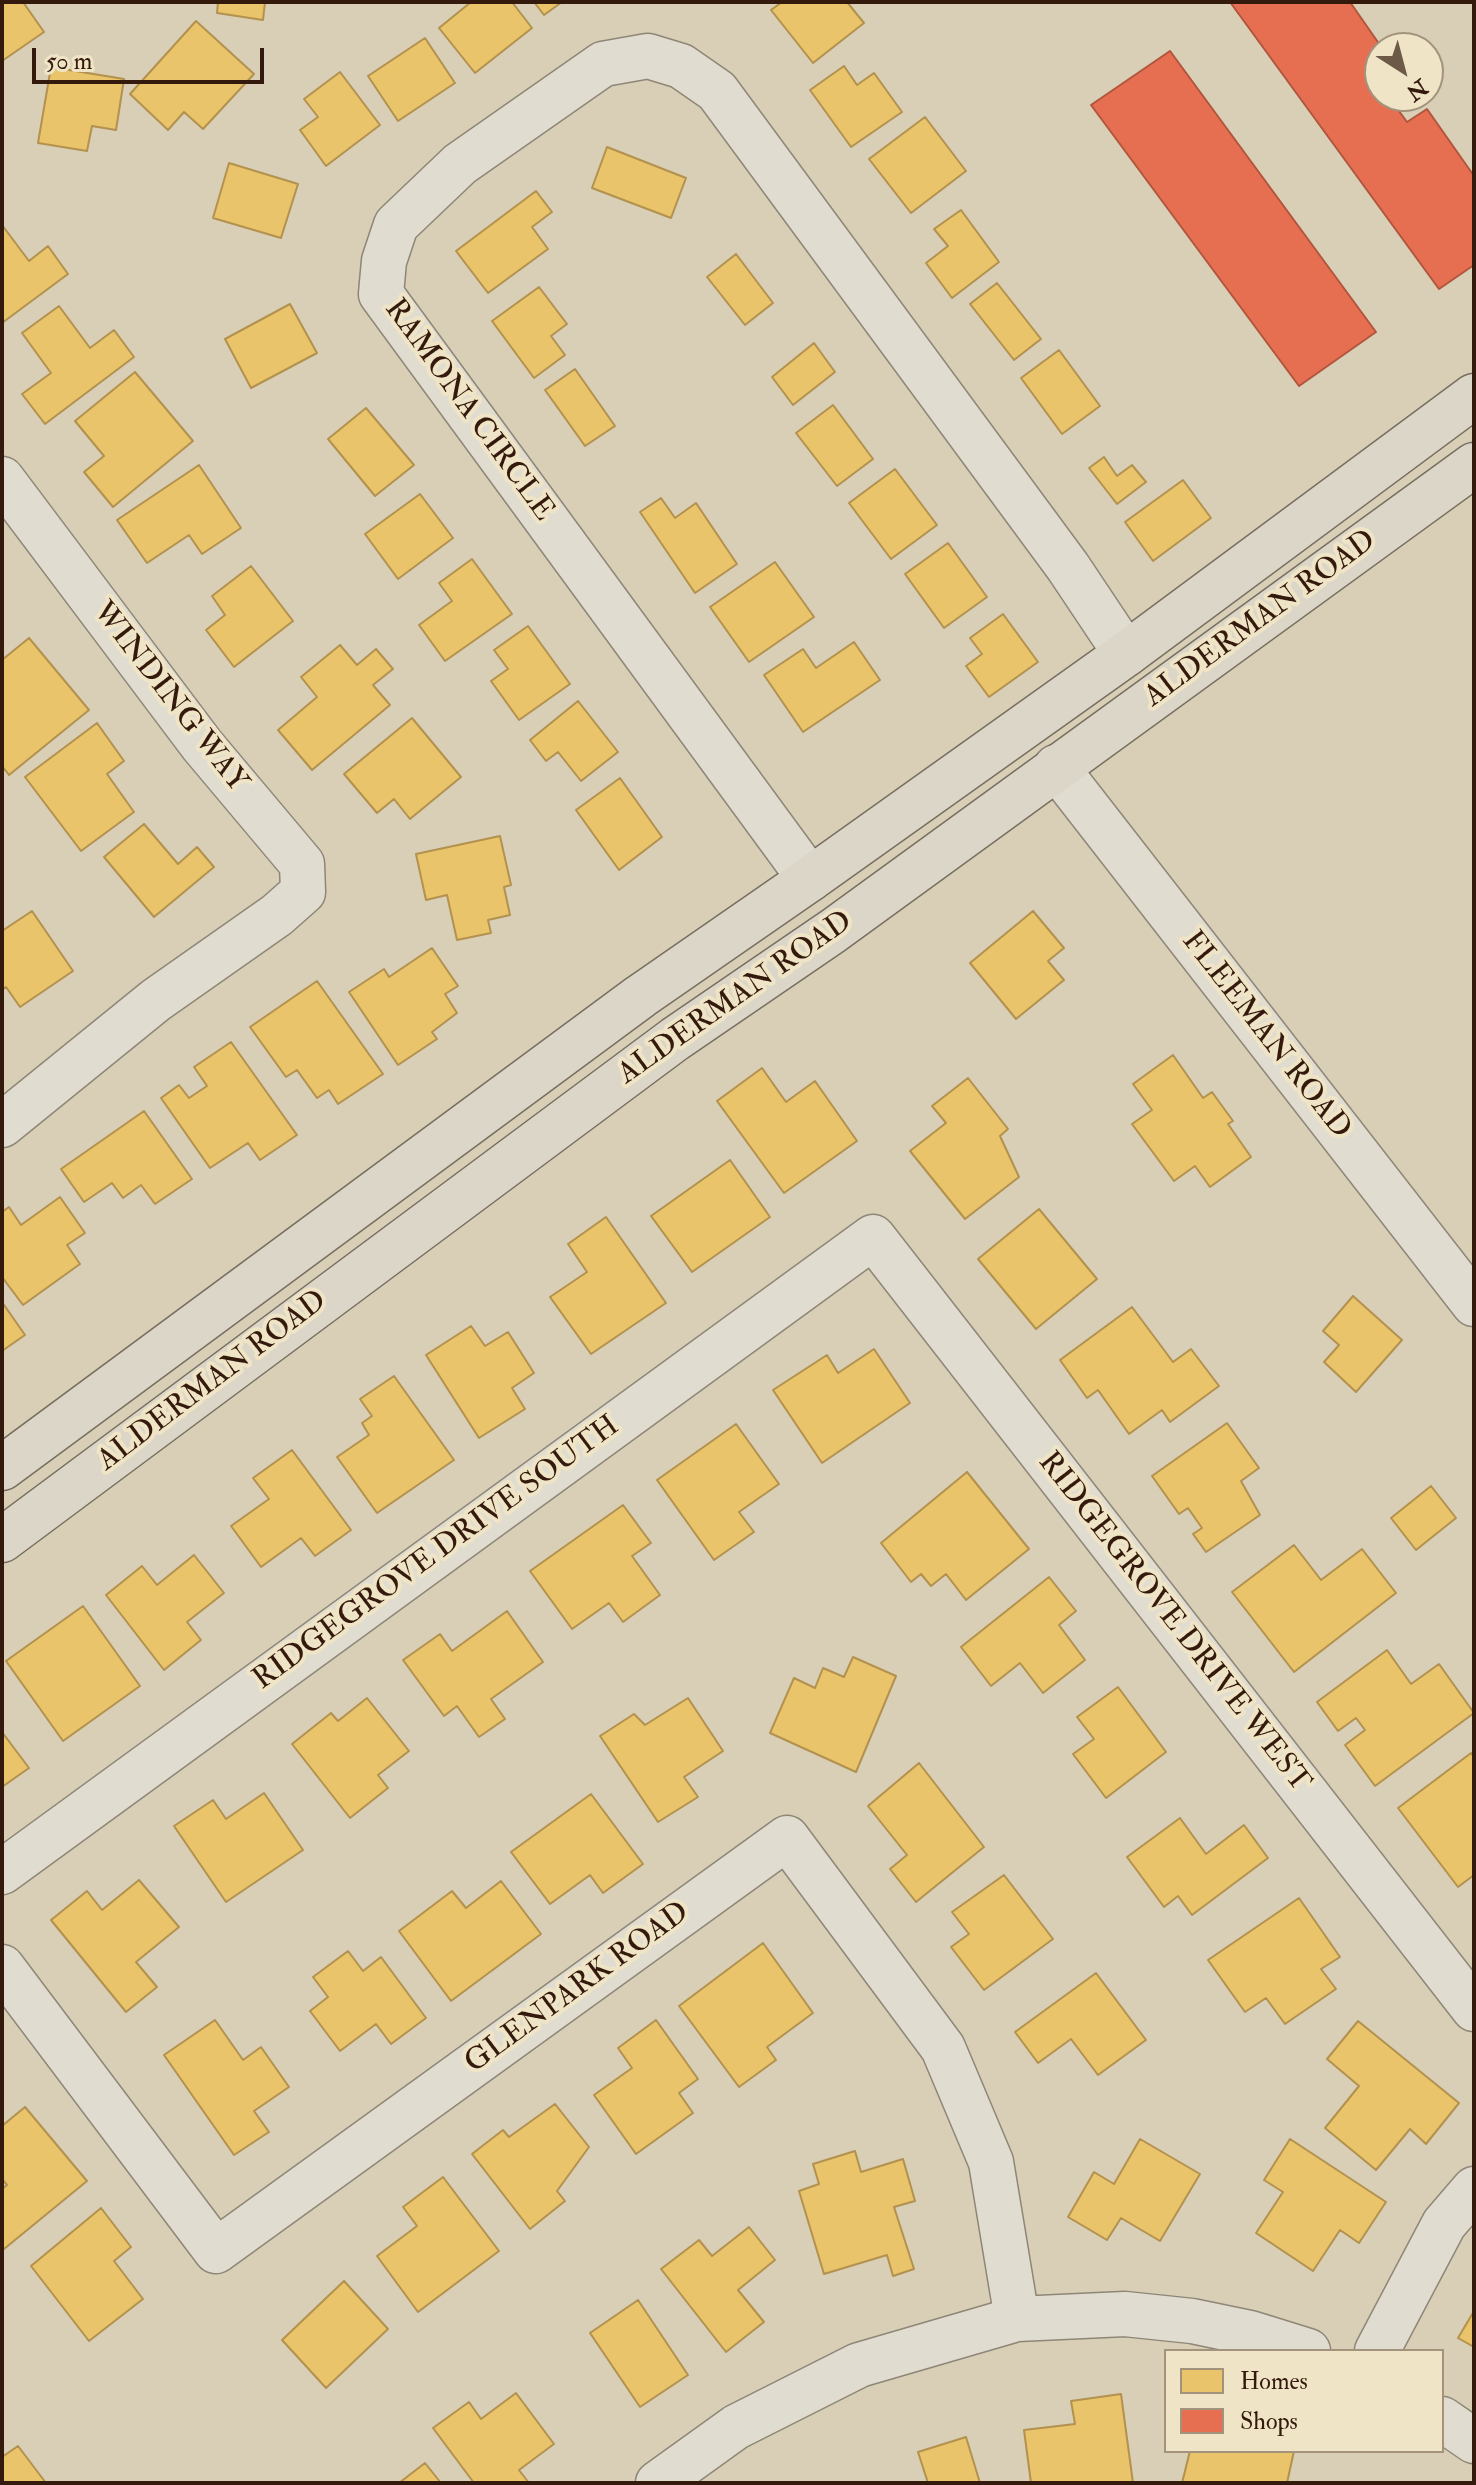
<!DOCTYPE html>
<style>
body{margin:0}
#map{position:relative;width:1476px;height:2485px;overflow:hidden;background:#d8cfb6;font-family:"IM FELL Double Pica",serif}
canvas{display:block}
.frame{position:absolute;inset:0;border:4px solid #341a0d;pointer-events:none}
.legend{position:absolute;left:1164px;top:2349px;width:280px;height:104px;box-sizing:border-box;background:#efe4c6;border:2px solid #a4937c;margin:0;padding:10px 14px;list-style:none;font-size:24px;color:#341a0d}
.legend li{display:flex;align-items:center;gap:16px;height:40px}
.legend b{width:40px;border:2px solid #a4937c}
.north{position:absolute;left:1364px;top:32px;width:80px;height:80px;box-sizing:border-box;background:#efe4c6;border:2px solid #a4937c;border-radius:50%;rotate:144deg;font-size:22px;font-weight:700;line-height:32px;text-align:center;color:#341a0d}
.north::after{content:'';display:block;margin:auto;width:28px;height:36px;background:#6d5948;clip-path:polygon(50% 0,100% 100%,50% 72%,0 100%)}
.scale{position:absolute;left:32px;top:48px;width:232px;height:36px;box-sizing:border-box;border:4px solid #341a0d;border-top:0;padding-left:10px;font-size:24px;line-height:28px;white-space:nowrap;color:#341a0d;-webkit-text-stroke:6px #efe4c6;paint-order:stroke}
</style>
<div id="map">
<canvas width="1476" height="2485"></canvas>
<div class="frame"></div>
<ul class="legend">
<li><b style="height:22px;background:#e9c46a"></b>Homes</li>
<li><b style="height:22px;background:#e76f51"></b>Shops</li>
</ul>
<div class="north">N</div>
<div class="scale">50 m</div>
</div>
<script>
const ctx = document.querySelector('canvas').getContext('2d');
ctx.lineJoin = 'round';
function paint(path, color) {
  ctx.fillStyle = color;
  ctx.fill(path, 'evenodd');
}
function toPath(rows) {
  const path = new Path2D();
  for (const r of rows) {
    path.moveTo(r[0], r[1]);
    for (let i = 2; i < r.length; i += 2) path.lineTo(r[i], r[i + 1]);
  }
  return path;
}
function stroke(path, color, width, dash) {
  ctx.strokeStyle = color;
  ctx.lineWidth = width;
  ctx.lineCap = dash ? 'butt' : 'round';
  ctx.setLineDash(dash || []);
  ctx.stroke(path);
}
function write(font, color, halo, rows, align = 'center') {
  ctx.font = font + ' "IM FELL Double Pica",serif';
  ctx.lineWidth = 8;
  ctx.setLineDash([]);
  ctx.textBaseline = 'middle';
  ctx.strokeStyle = halo;
  ctx.fillStyle = color;
  for (const [text, x, y, turn = 0] of rows) {
    ctx.save();
    ctx.translate(x, y);
    ctx.rotate((+turn || 0) * Math.PI / 180);
    ctx.textAlign = isNaN(turn) ? turn : align;
    if (halo) ctx.strokeText(text, 0, 0);
    ctx.fillText(text, 0, 0);
    ctx.restore();
  }
}
const homes = toPath([
 [2,2,23,2,44,32,2,61,2,2],
 [218,2,265,2,263,20,217,13,218,2],
 [471,2,512,2,532,28,475,73,439,28,471,2],
 [534,2,562,2,544,15,534,2],
 [782,2,847,2,864,23,813,63,771,10,782,2],
 [196,21,254,74,203,129,184,112,168,130,130,94,196,21],
 [425,38,455,83,398,121,368,76,425,38],
 [844,66,857,85,874,73,902,112,851,147,810,90,844,66],
 [51,67,124,79,116,130,92,126,87,151,38,143,51,67],
 [340,72,380,125,326,166,300,130,318,117,304,99,340,72],
 [925,117,966,171,911,213,869,159,925,117],
 [607,147,686,178,671,218,592,188,607,147],
 [229,163,298,184,281,238,213,218,229,163],
 [536,191,552,212,532,227,548,249,488,293,456,251,536,191],
 [961,210,999,262,952,298,926,263,948,246,934,229,961,210],
 [2,225,29,261,48,246,68,274,2,323,2,225],
 [736,254,773,303,745,325,707,277,736,254],
 [997,283,1041,339,1014,360,970,304,997,283],
 [539,287,567,324,551,336,565,355,534,378,492,321,539,287],
 [290,304,317,353,251,388,225,339,290,304],
 [59,306,90,348,114,330,134,357,45,424,22,394,51,373,22,333,59,306],
 [814,343,835,372,793,405,772,377,814,343],
 [1059,350,1100,406,1062,434,1021,378,1059,350],
 [575,369,615,426,585,446,545,390,575,369],
 [135,372,193,441,113,507,84,472,104,456,75,421,135,372],
 [833,405,873,459,837,486,796,433,833,405],
 [366,408,414,465,375,496,328,439,366,408],
 [1104,457,1117,476,1132,465,1146,482,1117,504,1089,468,1104,457],
 [199,465,241,528,202,554,189,535,147,563,117,520,199,465],
 [895,469,937,525,891,559,849,503,895,469],
 [1183,480,1211,518,1153,561,1125,522,1183,480],
 [420,494,453,538,398,579,365,534,420,494],
 [661,498,675,518,696,503,737,564,695,593,640,512,661,498],
 [948,543,987,597,944,628,905,574,948,543],
 [472,559,512,614,445,661,419,625,452,601,439,583,472,559],
 [775,562,814,617,749,662,710,607,775,562],
 [251,566,293,621,234,667,206,630,225,615,212,596,251,566],
 [1003,614,1038,662,989,697,966,666,982,654,970,638,1003,614],
 [528,626,570,684,519,720,491,681,508,669,494,650,528,626],
 [29,638,89,710,9,775,2,766,2,660,29,638],
 [854,642,880,680,803,732,764,675,803,649,816,668,854,642],
 [340,645,357,665,376,649,393,669,373,685,390,705,312,770,278,730,317,697,301,677,340,645],
 [578,701,618,752,581,781,558,752,546,761,530,740,578,701],
 [412,718,461,777,410,819,394,799,377,813,344,774,412,718],
 [97,723,124,761,107,774,134,812,81,851,25,777,97,723],
 [620,778,662,837,619,870,576,810,620,778],
 [144,824,178,864,197,847,214,867,154,917,104,857,144,824],
 [500,836,511,885,504,887,510,915,488,920,491,933,457,940,447,895,426,900,416,854,500,836],
 [32,911,73,971,20,1007,6,987,2,990,2,931,32,911],
 [1033,911,1064,948,1048,961,1064,980,1016,1019,970,963,1033,911],
 [432,948,458,986,445,994,457,1013,432,1032,437,1039,398,1065,349,992,384,969,389,977,432,948],
 [317,981,383,1074,338,1104,329,1090,317,1098,297,1070,286,1077,250,1027,317,981],
 [231,1042,297,1135,260,1160,248,1143,210,1168,161,1098,179,1085,189,1098,207,1086,194,1067,231,1042],
 [1173,1055,1203,1098,1212,1092,1233,1121,1228,1124,1251,1157,1210,1187,1195,1166,1174,1181,1132,1124,1152,1110,1133,1084,1173,1055],
 [762,1068,786,1102,815,1081,857,1141,784,1193,717,1101,762,1068],
 [968,1078,1008,1129,1000,1136,1019,1177,965,1219,910,1151,946,1123,932,1106,968,1078],
 [144,1111,192,1179,155,1204,141,1185,123,1198,112,1183,84,1202,61,1169,144,1111],
 [730,1160,770,1217,692,1272,651,1216,730,1160],
 [60,1197,85,1233,67,1245,80,1264,23,1305,2,1277,2,1212,9,1207,21,1225,60,1197],
 [1039,1209,1097,1279,1036,1329,978,1259,1039,1209],
 [606,1217,666,1303,591,1354,550,1297,587,1272,568,1244,606,1217],
 [1353,1296,1402,1340,1356,1392,1324,1362,1339,1345,1323,1331,1353,1296],
 [2,1302,25,1335,2,1351,2,1302],
 [1132,1307,1173,1362,1191,1349,1219,1386,1170,1422,1162,1410,1129,1434,1098,1390,1087,1398,1060,1360,1132,1307],
 [471,1326,485,1346,508,1332,534,1373,512,1388,525,1409,479,1438,426,1355,471,1326],
 [874,1349,910,1403,822,1463,773,1390,827,1355,838,1373,874,1349],
 [394,1376,454,1460,377,1513,337,1457,369,1435,362,1423,372,1416,360,1399,394,1376],
 [1227,1423,1259,1468,1241,1481,1260,1515,1206,1552,1193,1534,1202,1528,1188,1508,1179,1514,1152,1476,1227,1423],
 [736,1424,779,1484,739,1512,754,1532,714,1560,657,1480,736,1424],
 [292,1450,351,1530,315,1556,301,1538,261,1567,231,1526,269,1499,253,1478,292,1450],
 [967,1472,1029,1549,966,1600,946,1574,931,1586,921,1574,911,1582,881,1543,967,1472],
 [1431,1486,1456,1518,1416,1550,1391,1518,1431,1486],
 [623,1505,651,1543,632,1556,660,1595,623,1622,609,1603,572,1629,530,1571,623,1505],
 [1294,1545,1321,1580,1362,1549,1396,1593,1294,1672,1232,1592,1294,1545],
 [194,1555,224,1593,187,1622,201,1640,164,1670,106,1595,142,1566,157,1585,194,1555],
 [1049,1577,1076,1611,1059,1625,1085,1660,1043,1693,1020,1663,991,1686,961,1647,1049,1577],
 [83,1606,140,1686,63,1741,6,1661,83,1606],
 [507,1611,543,1662,491,1699,505,1719,479,1737,457,1706,444,1716,403,1660,440,1634,452,1651,507,1611],
 [1387,1650,1411,1684,1439,1664,1474,1713,1375,1786,1345,1745,1365,1730,1356,1718,1338,1731,1317,1702,1387,1650],
 [853,1657,896,1676,856,1772,770,1733,794,1678,815,1688,823,1668,844,1677,853,1657],
 [1118,1687,1166,1752,1106,1798,1073,1754,1094,1739,1077,1717,1118,1687],
 [367,1698,409,1751,378,1775,388,1788,350,1818,292,1744,331,1713,338,1721,367,1698],
 [688,1698,723,1751,684,1777,698,1797,658,1822,600,1736,634,1714,645,1725,688,1698],
 [2,1732,29,1768,2,1787,2,1732],
 [1471,1753,1474,1757,1474,1875,1458,1887,1398,1808,1471,1753],
 [919,1763,984,1847,916,1902,890,1869,907,1855,868,1806,919,1763],
 [264,1793,303,1850,226,1902,174,1826,213,1800,226,1819,264,1793],
 [591,1794,643,1864,603,1893,590,1875,550,1904,511,1852,591,1794],
 [1180,1818,1206,1854,1244,1825,1268,1858,1192,1915,1178,1896,1164,1907,1127,1857,1180,1818],
 [1004,1875,1053,1939,984,1990,951,1947,969,1934,952,1912,1004,1875],
 [139,1880,179,1927,136,1962,157,1987,126,2012,51,1920,87,1891,102,1910,139,1880],
 [501,1881,541,1934,451,2001,399,1931,452,1891,466,1908,501,1881],
 [1299,1898,1340,1957,1321,1969,1336,1989,1285,2024,1266,1998,1245,2012,1208,1960,1299,1898],
 [763,1943,813,2013,767,2047,776,2060,739,2087,679,2006,763,1943],
 [348,1951,363,1971,381,1957,426,2018,391,2044,376,2024,340,2051,310,2011,328,1997,313,1977,348,1951],
 [1096,1973,1146,2040,1098,2075,1071,2039,1038,2063,1015,2032,1096,1973],
 [215,2020,243,2060,261,2047,289,2087,254,2111,269,2132,234,2155,164,2055,215,2020],
 [656,2020,698,2079,679,2093,693,2113,636,2154,594,2095,632,2068,618,2048,656,2020],
 [1358,2021,1459,2103,1426,2144,1410,2129,1376,2170,1325,2128,1359,2086,1327,2059,1358,2021],
 [555,2104,589,2147,557,2191,565,2201,530,2229,472,2154,503,2130,509,2137,555,2104],
 [25,2107,87,2181,4,2249,2,2246,2,2189,7,2185,2,2179,2,2126,25,2107],
 [1140,2139,1200,2174,1160,2241,1121,2218,1107,2240,1068,2217,1094,2172,1114,2184,1140,2139],
 [1290,2139,1386,2202,1359,2243,1340,2230,1313,2271,1256,2233,1283,2192,1264,2180,1290,2139],
 [855,2151,861,2172,903,2159,915,2201,894,2207,914,2269,893,2276,887,2255,824,2274,799,2191,819,2184,813,2164,855,2151],
 [443,2177,499,2251,418,2312,377,2256,417,2226,403,2207,443,2177],
 [101,2208,131,2247,114,2261,143,2299,89,2341,31,2266,101,2208],
 [749,2227,775,2260,738,2290,764,2322,726,2352,661,2269,699,2240,712,2256,749,2227],
 [344,2281,388,2329,326,2388,282,2340,344,2281],
 [638,2300,688,2375,640,2407,590,2333,638,2300],
 [1474,2311,1474,2347,1458,2338,1474,2311],
 [516,2393,554,2444,519,2470,529,2483,474,2483,433,2428,469,2402,481,2419,516,2393],
 [1121,2394,1133,2483,1031,2483,1024,2430,1075,2424,1071,2401,1121,2394],
 [966,2437,980,2483,928,2483,918,2452,966,2437],
 [18,2446,46,2483,2,2483,2,2457,18,2446],
 [1190,2451,1294,2451,1287,2483,1182,2483,1190,2451],
 [425,2463,441,2483,399,2483,425,2463]
]);
const shops = toPath([
 [1230,2,1350,2,1382,48,1380,48,1380,96,1388,96,1407,122,1427,109,1474,176,1474,265,1439,289,1230,2],
 [1170,51,1376,332,1299,386,1091,105,1170,51]
]);
const minor = toPath([
 [2,479,202,745,302,864,303,892,277,915,156,1000,2,1125],
 [1056,767,1474,1304],
 [810,879,381,294,384,261,396,225,460,164,603,64,648,56,681,66,717,91,1068,567,1126,654],
 [2,1872,873,1237,1474,2009],
 [2,1967,216,2251,787,1838,943,2048,991,2162,1017,2319],
 [1377,2351,1444,2224,1474,2189],
 [1442,2419,1474,2441],
 [658,2483,736,2427,859,2365,1017,2319,1125,2314,1192,2321,1250,2333,1308,2351]
]);
const major = toPath([
 [2,1468,641,996,810,879,1126,654,1474,396],
 [2,1540,675,1039,833,931,1474,465]
]);
const streetNames = [
 ["RAMONA CIRCLE",468,411,54],
 ["ALDERMAN ROAD",1261,620,-36],
 ["WINDING WAY",169,698,52],
 ["ALDERMAN ROAD",736,999,-35],
 ["FLEEMAN ROAD",1265,1036,52],
 ["ALDERMAN ROAD",213,1382,-37],
 ["RIDGEGROVE DRIVE SOUTH",437,1554,-36],
 ["RIDGEGROVE DRIVE WEST",1173,1623,52],
 ["GLENPARK ROAD",578,1989,-36]
];
paint(homes, '#e9c46a');
stroke(homes, '#b3914e', 2);
paint(shops, '#e76f51');
stroke(shops, '#b1563d', 2);
stroke(minor, '#8e8677', 47);
stroke(major, '#776e60', 47);
stroke(minor, '#e0dccf', 44);
stroke(major, '#dbd6c7', 44);
write('30px', '#341a0d', '#efe4c6', streetNames);
</script>
